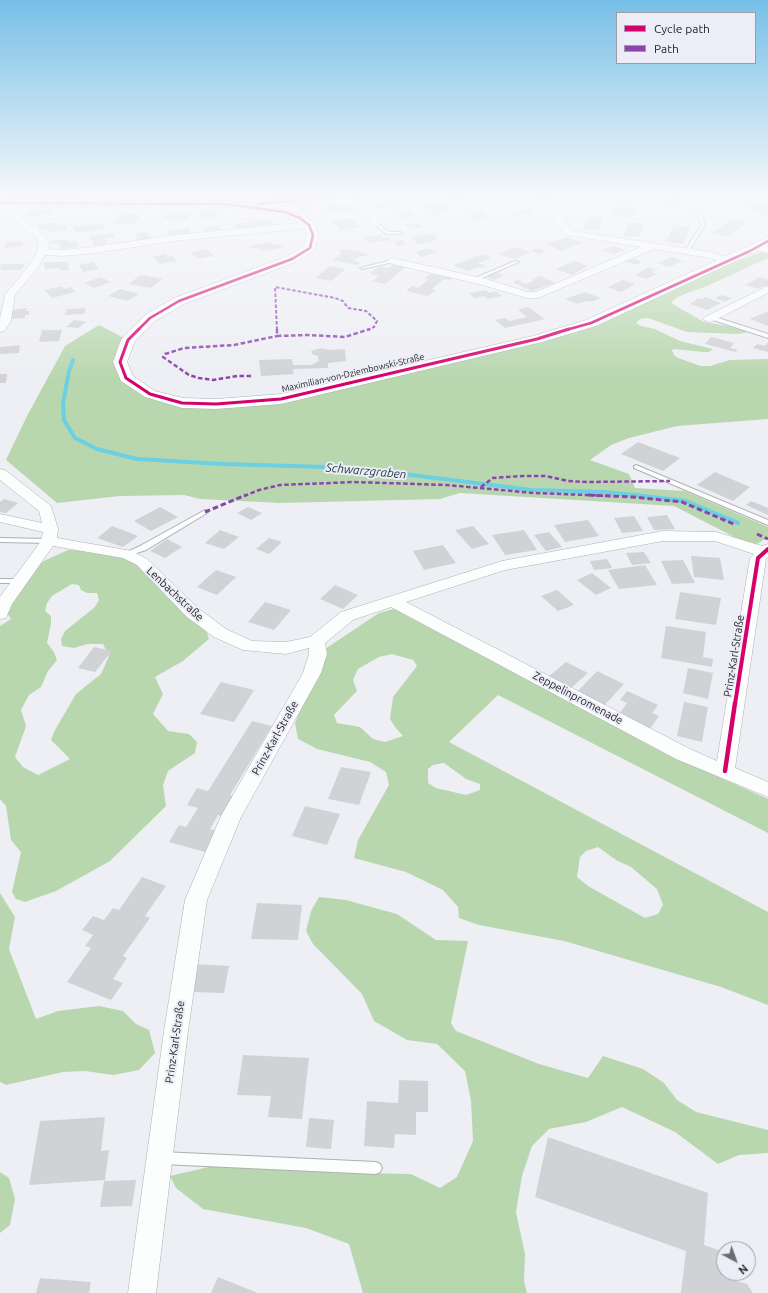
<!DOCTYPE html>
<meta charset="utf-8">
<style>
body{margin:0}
#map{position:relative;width:768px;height:1293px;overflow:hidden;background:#eeeff4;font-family:Ubuntu,sans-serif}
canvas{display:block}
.legend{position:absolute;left:616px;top:12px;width:140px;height:52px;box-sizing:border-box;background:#ecedf6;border:1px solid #9c9da4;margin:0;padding:5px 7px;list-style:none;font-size:12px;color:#252529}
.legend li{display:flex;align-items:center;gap:8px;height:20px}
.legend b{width:20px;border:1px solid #9c9da4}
.north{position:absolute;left:716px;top:1241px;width:40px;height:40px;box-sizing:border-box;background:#ecedf6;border:1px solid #9c9da4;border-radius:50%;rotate:139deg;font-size:11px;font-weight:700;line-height:16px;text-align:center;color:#252529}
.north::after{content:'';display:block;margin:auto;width:14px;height:18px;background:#6b6c70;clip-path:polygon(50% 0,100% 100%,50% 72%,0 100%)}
</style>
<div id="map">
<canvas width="768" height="1293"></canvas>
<ul class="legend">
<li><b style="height:5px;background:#d6006c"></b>Cycle path</li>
<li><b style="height:5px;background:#8e44ad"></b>Path</li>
</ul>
<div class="north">N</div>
</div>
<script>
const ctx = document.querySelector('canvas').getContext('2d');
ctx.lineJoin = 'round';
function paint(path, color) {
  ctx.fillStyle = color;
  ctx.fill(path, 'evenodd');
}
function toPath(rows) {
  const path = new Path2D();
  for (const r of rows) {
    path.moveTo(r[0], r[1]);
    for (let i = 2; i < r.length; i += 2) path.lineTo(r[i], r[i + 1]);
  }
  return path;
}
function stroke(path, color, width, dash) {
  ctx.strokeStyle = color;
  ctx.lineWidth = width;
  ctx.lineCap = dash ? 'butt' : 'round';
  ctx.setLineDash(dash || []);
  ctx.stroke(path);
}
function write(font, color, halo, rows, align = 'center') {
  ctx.font = font + ' Ubuntu,sans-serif';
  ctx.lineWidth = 4;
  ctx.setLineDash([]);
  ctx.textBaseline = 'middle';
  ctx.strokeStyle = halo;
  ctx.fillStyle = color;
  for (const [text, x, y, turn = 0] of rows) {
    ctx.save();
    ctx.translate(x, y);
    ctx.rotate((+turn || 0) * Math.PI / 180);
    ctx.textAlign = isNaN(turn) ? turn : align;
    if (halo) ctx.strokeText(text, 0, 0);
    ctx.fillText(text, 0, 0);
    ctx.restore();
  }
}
const forest = toPath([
 [762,252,768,253,768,258,705,287,687,293,676,298,671,303,704,322,734,327,745,331,745,333,737,334,687,332,648,318,640,319,636,323,641,326,655,329,680,341,713,349,709,352,703,352,674,349,672,350,674,355,678,358,701,366,710,366,730,360,768,359,768,419,677,426,629,438,611,445,590,460,629,474,635,488,685,491,768,527,768,537,757,544,742,541,674,506,460,493,440,499,280,503,200,499,184,495,120,496,57,503,6,460,27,416,65,346,99,325,128,340,120,362,150,394,182,403,274,399,591,323,728,264],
 [68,550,99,552,118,555,136,563,206,630,209,639,183,661,155,677,163,694,153,714,168,731,189,734,197,742,195,753,168,771,163,785,166,806,110,861,56,891,25,902,16,899,12,892,21,852,11,840,6,806,0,799,0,626,11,619,7,613,16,594,33,567,48,559],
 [72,584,79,585,81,590,87,593,97,593,99,600,95,607,65,631,61,639,62,646,74,648,88,644,103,644,109,656,101,674,76,694,55,730,51,740,70,759,38,775,23,767,15,757,26,726,21,710,29,695,41,687,48,671,57,660,54,652,47,643,51,624,51,616,45,611,47,603,52,596],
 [394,609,413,615,679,755,708,772,768,799,768,833,498,695,449,742,768,912,768,1005,721,987,564,941,479,925,459,918,458,907,443,890,406,872,354,858,358,840,389,785,386,772,370,762,317,749,298,739,295,723,325,649,379,613],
 [392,654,413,660,417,666,393,697,390,719,395,727,403,736,385,742,373,739,360,727,337,723,334,715,357,691,353,680,358,669,379,657],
 [444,763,466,779,480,784,480,790,466,795,436,788,428,783,428,769,433,765],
 [598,847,616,860,631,867,657,889,663,905,658,914,645,918,588,886,577,877,580,857,586,851],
 [0,893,15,917,9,949,36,1019,58,1011,99,1006,123,1011,136,1024,149,1030,155,1053,139,1070,113,1075,85,1071,63,1072,6,1085,0,1082],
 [319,897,346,900,397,914,436,940,468,941,451,1023,456,1031,539,1064,588,1078,603,1056,643,1069,664,1083,677,1100,696,1112,768,1130,768,1153,739,1155,718,1164,675,1132,622,1107,586,1122,549,1129,532,1146,522,1176,516,1212,525,1254,524,1281,527,1293,363,1293,349,1244,306,1228,203,1209,176,1188,170,1176,217,1165,321,1172,411,1174,440,1188,457,1177,473,1141,471,1101,465,1071,437,1044,407,1040,374,1021,362,994,313,944,306,931,311,911],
 [0,1172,9,1178,15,1199,10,1225,0,1233]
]);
const streamFar1 = toPath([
 [73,360,69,371,63,404,64,420,75,438,97,449,137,459,223,464,326,467,395,473,532,490,605,492,642,496]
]);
const stream = toPath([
 [633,495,685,501,738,523]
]);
const building = toPath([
 [24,198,73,198,72,201,22,201],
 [446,198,459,198,466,204,454,206],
 [616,199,636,202,633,207,637,208,631,218,610,215,615,206,613,206],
 [681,199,687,206,663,207,658,200],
 [750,199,768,206,768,216,734,203],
 [398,200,403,205,376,208,371,203],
 [441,202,450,210,444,210,447,213,435,215,423,205],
 [312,203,316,208,301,210,297,204],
 [339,204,341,207,351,205,356,211,328,213,323,206],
 [52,208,54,213,27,217,25,212],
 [218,210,216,218,199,218,201,211],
 [528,210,535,214,514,216,512,214,515,213,513,211],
 [410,211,416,215,402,218,396,213],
 [167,212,192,213,187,220,162,219],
 [483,212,488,218,473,220,469,213],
 [119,213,142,214,135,224,112,224],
 [589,216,604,218,598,231,582,230],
 [352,218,360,227,340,230,332,221],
 [269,219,273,224,236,229,233,224],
 [732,219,747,222,727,237,712,233],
 [629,222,645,224,639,237,623,236],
 [56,223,56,226,67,225,67,230,48,232,48,229,38,230,38,224],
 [102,223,105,229,76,233,73,226],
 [420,223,423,228,406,227,404,224],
 [674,225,691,227,683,244,666,242],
 [219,226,220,230,205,232,203,227],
 [189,228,192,234,171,237,168,231],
 [147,232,152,240,139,242,134,233],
 [113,233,115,237,105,238,107,244,94,246,90,236],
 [432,233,438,240,431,241,432,243,417,244,412,237],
 [380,235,383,238,389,237,392,240,369,243,364,237],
 [567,237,582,243,561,251,546,244],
 [66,239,67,242,77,241,79,247,61,249,59,243,52,244,51,241],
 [402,240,407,245,397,246,393,241],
 [23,241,23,246,5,248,5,243],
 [268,242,273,245,281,244,285,247,264,251,259,248,254,249,250,246],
 [614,246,625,250,614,254,603,250],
 [515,247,531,252,515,259,498,254],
 [428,248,437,252,421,257,415,252],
 [538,248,546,251,539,254,530,251],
 [207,249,214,256,198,259,190,253],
 [343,249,356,251,368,254,365,256,360,256,354,261,361,262,357,265,332,260,342,253,339,252],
 [166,254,168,257,172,256,177,261,160,264,153,257],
 [483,254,492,258,478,263,486,266,482,268,480,267,467,271,453,265],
 [672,257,683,261,669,267,657,263],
 [632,258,642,262,635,265,625,261],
 [574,261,588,266,572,275,556,269],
 [55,262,68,262,69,270,61,271,60,268,45,269,44,263],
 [94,262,98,269,83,272,79,265],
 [1,264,25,264,21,270,0,270],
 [394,264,407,266,385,284,372,281,379,276,370,274,379,266,388,268],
 [330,266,346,269,331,281,315,278],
 [649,267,656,270,651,272,657,274,646,279,635,275],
 [496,272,504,276,494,280,486,276],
 [430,274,454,277,450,280,444,279,432,289,436,290,428,296,406,291,412,286,418,288,429,279,424,279],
 [141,275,163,279,151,288,128,284],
 [540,276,555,283,532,291,512,282,518,280,525,284,534,281,532,279],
 [101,277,111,282,94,288,84,283],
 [760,277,768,280,768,288,764,286,758,289,745,285],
 [623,280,636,284,621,292,608,287],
 [62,286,64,289,71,287,75,292,52,298,45,290],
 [120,289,139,294,127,301,108,296],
 [485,290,489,293,496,291,502,296,487,299,484,296,475,298,469,293],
 [585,292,601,298,591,302,586,301,578,304,565,299],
 [722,295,732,298,725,302,715,298],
 [705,297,721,303,707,310,690,304,699,298,702,299],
 [528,307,545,319,505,328,495,320,505,318,509,321,527,317,518,310],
 [27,308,26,311,29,311,29,315,25,315,25,318,12,319,12,310],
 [86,308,84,314,65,315,67,309],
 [768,311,768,326,750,319],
 [74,320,86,322,78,328,66,327],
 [42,330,62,330,59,341,39,342],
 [711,337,734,343,730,348,738,350,736,352,705,344],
 [768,342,768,352,753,348,757,344,765,346],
 [20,345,19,353,0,354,0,347],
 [321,348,330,350,345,349,346,361,328,363,328,368,293,369,294,374,261,376,259,360,292,359,293,365,311,365,319,361,318,356,312,354,311,351],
 [0,374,7,374,6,383,0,383],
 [638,442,680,458,663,471,621,454],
 [715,472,750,487,733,501,697,485],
 [4,499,18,503,6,513,0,512,0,502],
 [751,501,768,508,768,515,746,505],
 [160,507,178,517,151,531,134,521],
 [248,507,262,513,251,520,237,513],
 [667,515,675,529,654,530,647,517],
 [634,516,643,531,622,533,614,518],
 [588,520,599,536,565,542,554,525],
 [112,526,138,536,123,547,97,538],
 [473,526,489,544,472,549,455,530],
 [220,530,239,537,224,549,205,543],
 [524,530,537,550,505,555,492,535],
 [549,532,562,547,546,551,534,535],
 [269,538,282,542,269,554,256,549],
 [167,539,182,547,165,558,150,551],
 [443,545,456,563,424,570,413,551],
 [644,552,651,563,632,565,626,553],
 [691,556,720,558,724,580,694,577],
 [607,559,612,568,594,570,590,561],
 [683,560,695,583,672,584,661,561],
 [645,565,657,585,619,589,608,570],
 [216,570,236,577,217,595,197,587],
 [592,573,611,588,596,595,577,580],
 [335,585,358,595,343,609,320,599],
 [557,590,574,605,558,611,541,596],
 [680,592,721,598,716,625,675,619],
 [265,602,291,610,274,630,248,622],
 [666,626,706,632,703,657,713,659,712,667,661,658],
 [94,647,112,651,95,672,78,668],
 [566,662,588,673,570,689,548,677],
 [688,668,713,673,708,699,683,693],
 [597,671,624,684,602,708,575,694],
 [221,682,254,690,234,722,200,714],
 [627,691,658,705,652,713,659,716,650,729,618,715,627,703,620,700],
 [684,702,708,707,702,742,677,736],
 [252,721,272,726,230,795,235,797,223,817,218,815,210,829,217,831,205,852,169,842,179,825,186,827,198,808,187,805,197,788,208,791],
 [341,767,371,772,359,805,328,799],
 [305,806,340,814,327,845,292,836],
 [142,877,166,886,145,916,150,918,123,956,127,958,113,979,123,983,111,1000,67,982,91,948,85,946,93,935,82,930,93,916,104,920,113,908,119,910],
 [257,903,302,905,298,940,251,939],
 [195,964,229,966,224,993,189,992],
 [243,1055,309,1058,302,1119,268,1117,271,1096,237,1095],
 [399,1080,428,1081,428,1112,416,1112,416,1135,395,1134,394,1148,364,1146,367,1101,398,1103],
 [105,1117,101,1151,109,1150,105,1180,29,1185,40,1121],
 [309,1118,334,1120,331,1149,306,1147],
 [548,1137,708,1193,704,1245,724,1252,723,1277,747,1284,753,1293,681,1293,686,1251,535,1197],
 [136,1180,132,1206,100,1207,104,1181],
 [218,1277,258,1293,211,1293],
 [40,1278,91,1282,89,1293,36,1293]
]);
const service = toPath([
 [13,198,17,198,12,204,8,204,8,202,13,198],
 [697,208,699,209,705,225,689,251,687,252,685,251,701,225,695,209,697,208],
 [376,222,389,232,400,232,402,233,400,234,386,234,374,224,374,223,376,222],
 [392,260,394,261,394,262,362,269,360,268,392,260],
 [515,261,519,262,477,280,473,279,515,261],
 [712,316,768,334,768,338,710,319,709,318,712,316],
 [636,465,768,520,768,525,634,468,634,466,636,465],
 [205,510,207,511,208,512,207,513,146,550,127,556,123,554,140,546,205,510],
 [0,538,49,539,53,541,49,543,0,542,0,538],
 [0,579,20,579,24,581,20,583,0,583,0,579],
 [162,1152,376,1162,380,1164,382,1168,380,1172,376,1174,162,1164,158,1162,156,1158,158,1154,162,1152]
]);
const minor = toPath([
 [301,198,332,198,327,201,246,209,241,206,246,203,301,198],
 [352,198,361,198,381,223,379,225,373,225,352,198],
 [541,198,549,198,568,226,574,231,704,251,733,258,734,260,729,263,704,257,654,249,538,298,527,298,479,284,392,264,387,261,392,258,486,279,528,292,536,292,641,247,568,235,562,230,541,198],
 [10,200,13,201,15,203,13,207,26,221,44,235,49,244,48,249,63,250,94,247,175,235,309,222,314,225,309,228,175,241,94,253,63,256,45,255,39,266,15,295,11,321,4,331,0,332,0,318,5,295,31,263,37,252,39,244,37,238,20,225,3,207,7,201,10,200],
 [757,244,768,247,768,253,753,249,752,247,757,244],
 [768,286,768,293,713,321,709,322,703,319,705,317,768,286],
 [0,469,5,470,51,506,58,529,57,538,132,551,147,559,199,609,226,629,252,641,286,642,310,637,341,612,502,561,663,531,716,532,762,546,768,544,768,557,766,559,735,768,768,782,768,797,676,759,391,607,353,620,325,643,327,654,321,673,241,817,207,900,188,1031,156,1293,128,1293,164,1031,185,900,221,816,303,673,309,654,309,648,286,654,243,650,214,637,187,617,137,565,123,558,53,546,12,604,6,618,0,619,0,597,41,541,43,532,0,522,0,514,42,523,39,511,0,480,0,469],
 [663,541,715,541,754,554,750,558,717,761,690,749,406,602,505,570,663,541]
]);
const tertiary = toPath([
 [0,200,226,201,289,210,304,216,313,222,319,235,314,251,296,262,184,304,155,321,135,341,127,362,133,376,155,391,183,398,216,399,281,394,533,336,586,320,768,237,768,246,596,326,542,342,281,404,216,409,182,408,145,397,121,381,113,362,121,340,145,315,174,298,288,256,304,246,307,235,304,227,296,220,283,215,226,207,0,206,0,200]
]);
const quietFar2 = toPath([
 [277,330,275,287,335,298,343,301,348,308,366,311,377,321,374,327,368,330]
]);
const quietFar1 = toPath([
 [277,329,277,336],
 [277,336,308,335,345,337,370,329],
 [251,376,237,376,213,380,199,378,189,375,163,357,165,354,184,348,234,345,277,336],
 [481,487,493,478,522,476,546,476,568,481,587,482,670,481],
 [244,496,259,490,280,485,354,482,447,485,534,493,613,496]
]);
const quiet = toPath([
 [588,495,633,497,682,502,736,525],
 [205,512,246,495],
 [757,534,768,539]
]);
const cyclewayFar3 = toPath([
 [0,203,226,204,285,212,300,218,309,225,313,235,310,248,292,259,179,301,150,318,138,330],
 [258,204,327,198],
 [566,330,591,323,750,251,768,241]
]);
const cyclewayFar2 = toPath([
 [139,329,128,340,120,362,126,378,150,394,182,403,216,404,281,399,537,339,569,329]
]);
const cyclewayFar1 = toPath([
 [735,704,758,558,768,549]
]);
const cycleway = toPath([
 [725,771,735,703]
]);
const farStreetnames = [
 ["Maximilian-von-Dziembowski-Straße",353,373,-13]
];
const streetNames = [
 ["Lenbachstraße",175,594,43],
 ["Prinz-Karl-Straße",734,656,-81],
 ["Zeppelinpromenade",578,698,28],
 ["Prinz-Karl-Straße",275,738,-61],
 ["Prinz-Karl-Straße",175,1042,-82]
];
const waterNames = [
 ["Schwarzgraben",366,471,5]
];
paint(forest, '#b9d7af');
stroke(streamFar1, '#6ccfe2', 4);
stroke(stream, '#6ccfe2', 4.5);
paint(building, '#d1d2d6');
stroke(service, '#aeafb3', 2);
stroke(minor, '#aeafb3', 1);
stroke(tertiary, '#aeafb3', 1);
paint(service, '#fcfdfd');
paint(minor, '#fcfdfd');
paint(tertiary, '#fcfdfd');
stroke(quietFar2, '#8e44ad', 2, [3.5, 2]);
stroke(quietFar1, '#8e44ad', 2.5, [4.5, 2.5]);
stroke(quiet, '#8e44ad', 3, [5.5, 3]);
stroke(cyclewayFar3, '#d6006c', 2.5);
stroke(cyclewayFar2, '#d6006c', 3);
stroke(cyclewayFar1, '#d6006c', 4);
stroke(cycleway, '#d6006c', 4.5);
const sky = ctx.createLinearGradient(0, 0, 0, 379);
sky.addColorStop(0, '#76bfe6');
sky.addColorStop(0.52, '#f7f8fa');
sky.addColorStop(1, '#f7f8fa00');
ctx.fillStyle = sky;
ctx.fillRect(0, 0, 768, 379);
write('9px', '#252529', '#ecedf6', farStreetnames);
write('11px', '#252529', '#ecedf6', streetNames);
write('italic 12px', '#1f363b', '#ecedf6', waterNames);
</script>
